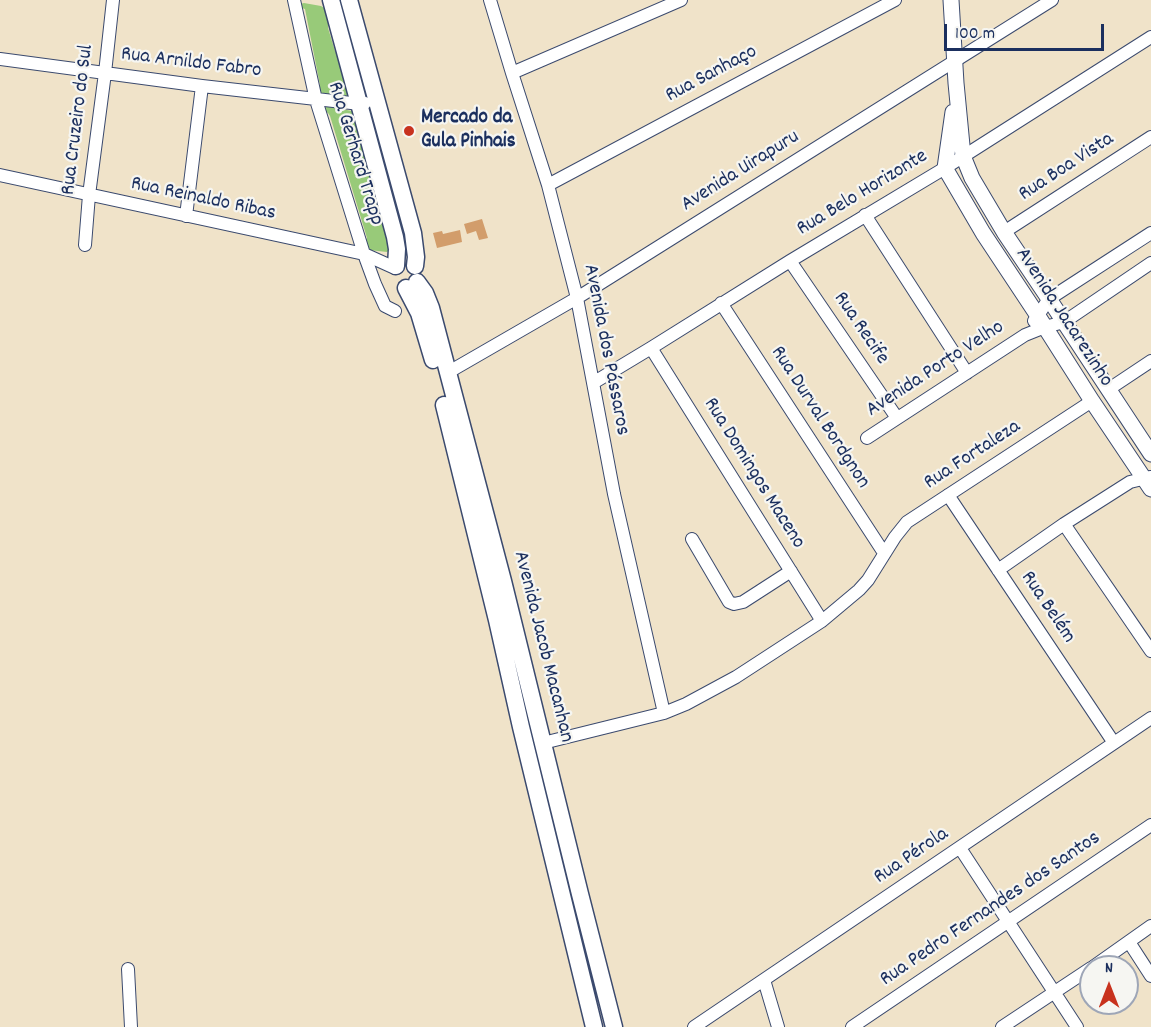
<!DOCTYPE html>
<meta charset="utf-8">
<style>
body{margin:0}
#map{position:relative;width:1151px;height:1027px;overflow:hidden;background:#f0e3c9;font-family:Dekko,sans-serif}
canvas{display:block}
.north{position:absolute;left:1079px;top:955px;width:60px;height:60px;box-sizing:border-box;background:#f6f6f2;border:2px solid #9ea6b7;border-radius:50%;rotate:0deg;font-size:16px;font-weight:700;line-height:24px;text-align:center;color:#1b2f5e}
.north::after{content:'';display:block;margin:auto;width:21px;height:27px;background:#c8321e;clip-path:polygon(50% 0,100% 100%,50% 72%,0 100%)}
.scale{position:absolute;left:944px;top:24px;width:160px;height:27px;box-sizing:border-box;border:3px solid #1b2f5e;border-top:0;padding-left:8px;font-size:18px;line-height:21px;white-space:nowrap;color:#1b2f5e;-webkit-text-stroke:4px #f6f6f2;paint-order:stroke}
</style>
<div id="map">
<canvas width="1151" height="1027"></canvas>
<div class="north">N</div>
<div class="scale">100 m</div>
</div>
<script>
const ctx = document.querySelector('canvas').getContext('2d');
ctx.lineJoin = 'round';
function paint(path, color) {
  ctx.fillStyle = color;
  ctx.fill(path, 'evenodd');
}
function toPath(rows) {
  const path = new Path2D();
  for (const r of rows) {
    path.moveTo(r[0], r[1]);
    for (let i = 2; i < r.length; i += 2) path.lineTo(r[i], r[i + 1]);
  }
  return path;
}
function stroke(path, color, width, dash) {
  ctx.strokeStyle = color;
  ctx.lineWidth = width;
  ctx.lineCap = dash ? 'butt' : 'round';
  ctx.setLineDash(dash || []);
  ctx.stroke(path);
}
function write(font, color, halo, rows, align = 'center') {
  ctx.font = font + ' Dekko,sans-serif';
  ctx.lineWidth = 4.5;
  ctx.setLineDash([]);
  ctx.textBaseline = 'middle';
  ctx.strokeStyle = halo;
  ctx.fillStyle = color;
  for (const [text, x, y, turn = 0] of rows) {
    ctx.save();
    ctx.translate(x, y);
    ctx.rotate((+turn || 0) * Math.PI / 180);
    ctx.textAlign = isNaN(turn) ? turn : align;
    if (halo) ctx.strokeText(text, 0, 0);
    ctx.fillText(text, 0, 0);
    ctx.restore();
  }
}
const green = toPath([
 [304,3,321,6,326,9,328,18,328,28,335,51,340,60,349,94,346,97,318,94,316,89,320,85,305,9,298,7,300,4],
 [327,106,352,111,390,249,387,252,369,250,363,243,367,238,330,116,328,113,322,110]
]);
const building = toPath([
 [482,219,488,238,479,240,476,231,467,234,464,224],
 [460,230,462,242,437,248,433,233,442,231,443,234]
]);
const minor = toPath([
 [294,0,316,100,364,254,375,284,385,306,395,311],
 [490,0,512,73,548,185,577,298,614,494,664,713],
 [0,59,202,86,360,104,365,103],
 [512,73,681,0],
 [0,175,364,254,395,268],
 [548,185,895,0],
 [865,215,967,373],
 [186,216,202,86],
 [1004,232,1151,137],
 [85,245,89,195,105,73,113,0],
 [790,261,897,418],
 [721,303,884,553],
 [1034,321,1049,299,1151,233],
 [651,348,822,621],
 [447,373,577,298,1052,0],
 [593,383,651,348,790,261,945,168,1151,37],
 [1109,389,1151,361],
 [867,438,1025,335,1045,327,1064,322,1151,263],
 [948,495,1114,743],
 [1064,524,1151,651],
 [692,539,729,602,734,604,743,602,791,571],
 [998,570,1064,524,1130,482,1150,477],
 [543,743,664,713,686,704,736,677,822,621,859,590,868,580,895,537,907,522,1092,401],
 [960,848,1077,1027],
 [1129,942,1151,976],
 [1093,967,1151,926],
 [128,969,131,1027],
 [764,980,778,1027],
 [694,1027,1151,718],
 [852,1027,1151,825],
 [1002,1027,1091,968]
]);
const tertiary = toPath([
 [951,0,956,83,963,156,972,178,1004,232,1049,299,1151,454],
 [953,112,945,168,983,233,1038,316,1092,401,1151,489]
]);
const secondary = toPath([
 [331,0,395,237,397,249,396,266],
 [349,0,413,233,416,257,415,266],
 [417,282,425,293,431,308,503,581,580,894,614,1027],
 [406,288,419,313,433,360],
 [444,405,497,620,521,727,594,1027]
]);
const markers = [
 [409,131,6,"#c8321e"]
];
const streetNames = [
 ["Rua Arnildo Fabro",191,64,7],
 ["Rua Sanhaço",712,75,-28],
 ["Rua Cruzeiro do Sul",79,120,-83],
 ["Rua Gerhard Trapp",354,154,73],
 ["Rua Boa Vista",1067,168,-33],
 ["Avenida Uirapuru",741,172,-32],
 ["Rua Belo Horizonte",863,194,-31],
 ["Rua Reinaldo Ribas",203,200,12],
 ["Avenida Jacarezinho",1063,318,57],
 ["Rua Recife",860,329,56],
 ["Avenida dos Pássaros",605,350,79],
 ["Avenida Porto Velho",936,370,-33],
 ["Rua Durval Bordgnon",819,418,57],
 ["Rua Fortaleza",973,456,-33],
 ["Rua Domingos Maceno",753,474,58],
 ["Rua Belém",1047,608,56],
 ["Avenida Jacob Macanhan",542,647,76],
 ["Rua Pérola",912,857,-34],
 ["Rua Pedro Fernandes dos Santos",991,910,-34]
];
const poiNames = [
 ["Mercado da",421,119],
 ["Gula Pinhais",421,143]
];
paint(green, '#98ca79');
paint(building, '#d29d6b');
stroke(minor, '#3b4a6e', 14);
stroke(tertiary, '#3b4a6e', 17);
stroke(secondary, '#3b4a6e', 19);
stroke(minor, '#fff', 12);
stroke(tertiary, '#fff', 15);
stroke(secondary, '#fff', 16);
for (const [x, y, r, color] of markers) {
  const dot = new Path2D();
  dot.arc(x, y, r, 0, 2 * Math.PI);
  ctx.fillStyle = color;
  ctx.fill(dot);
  stroke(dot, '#f6f6f2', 2);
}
write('21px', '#1b2f5e', '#f6f6f2', streetNames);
write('bold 21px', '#1b2f5e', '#f6f6f2', poiNames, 'left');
</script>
